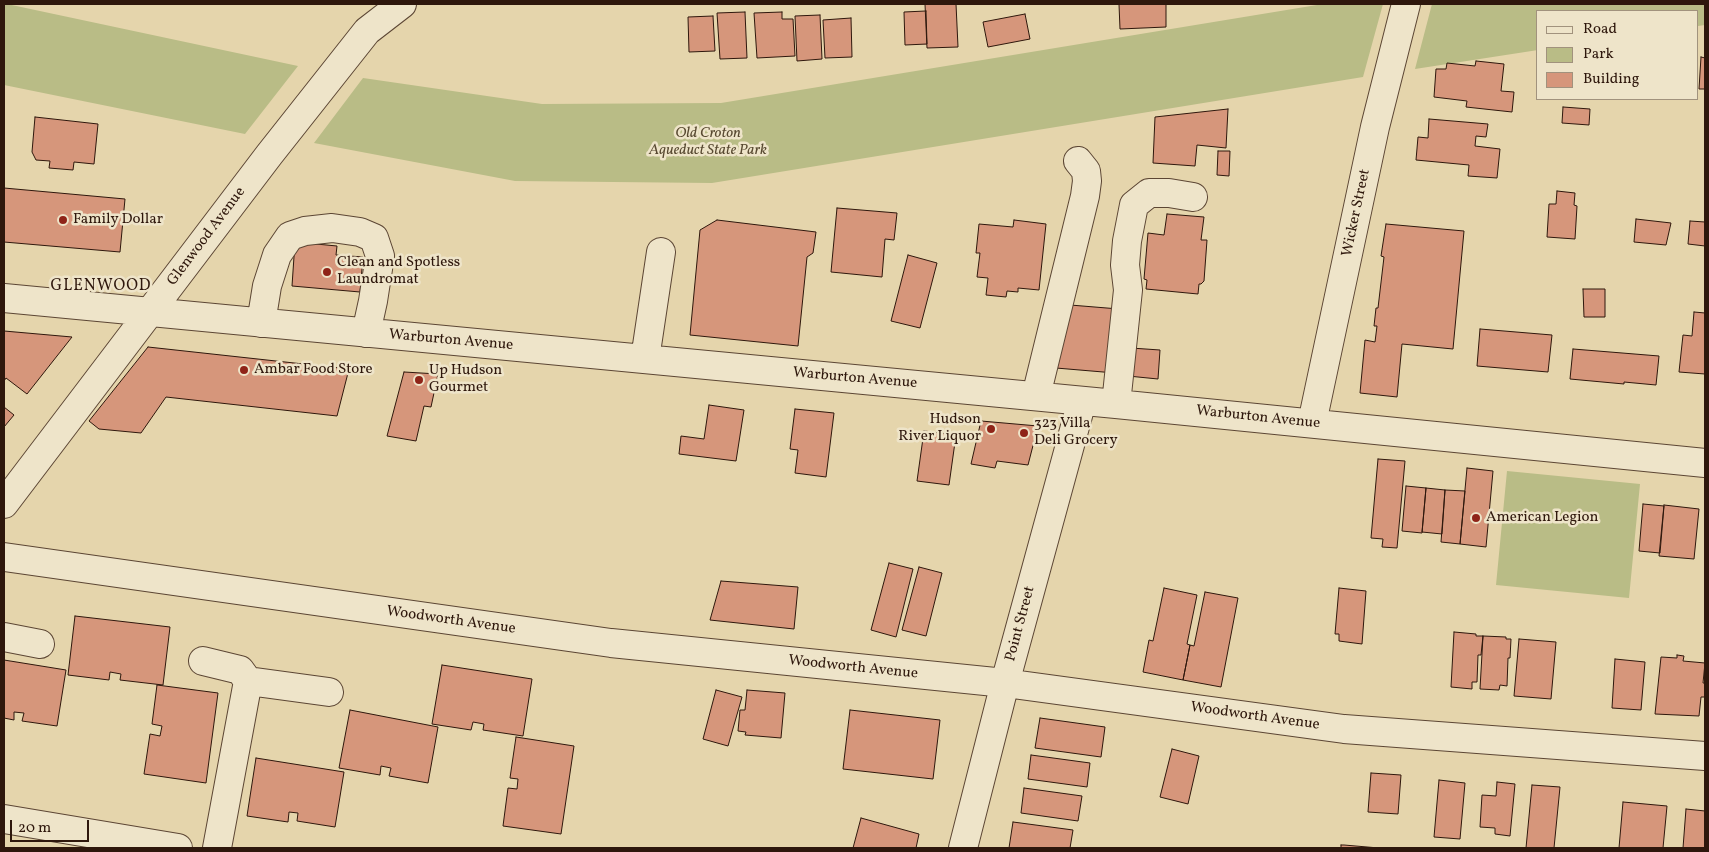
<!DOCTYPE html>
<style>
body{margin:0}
#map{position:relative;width:1709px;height:852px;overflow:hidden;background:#e5d5ac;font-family:Vollkorn,serif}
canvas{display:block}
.frame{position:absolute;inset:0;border:5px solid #2e170c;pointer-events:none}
.legend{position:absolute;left:1536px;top:10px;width:162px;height:90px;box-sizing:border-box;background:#eee4c9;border:1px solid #a1927d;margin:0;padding:6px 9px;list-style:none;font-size:15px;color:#2e170c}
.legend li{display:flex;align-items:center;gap:10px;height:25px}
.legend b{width:25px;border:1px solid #a1927d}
.scale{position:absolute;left:10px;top:820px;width:79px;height:22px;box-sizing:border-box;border:2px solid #2e170c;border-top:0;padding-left:6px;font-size:15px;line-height:18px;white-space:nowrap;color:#2e170c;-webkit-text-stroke:4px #eee4c9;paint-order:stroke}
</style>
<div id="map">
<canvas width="1709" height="852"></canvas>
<div class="frame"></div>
<ul class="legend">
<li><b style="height:6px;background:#eee4c9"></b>Road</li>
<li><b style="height:14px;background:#b9bc86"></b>Park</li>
<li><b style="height:14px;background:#d6967b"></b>Building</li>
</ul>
<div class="scale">20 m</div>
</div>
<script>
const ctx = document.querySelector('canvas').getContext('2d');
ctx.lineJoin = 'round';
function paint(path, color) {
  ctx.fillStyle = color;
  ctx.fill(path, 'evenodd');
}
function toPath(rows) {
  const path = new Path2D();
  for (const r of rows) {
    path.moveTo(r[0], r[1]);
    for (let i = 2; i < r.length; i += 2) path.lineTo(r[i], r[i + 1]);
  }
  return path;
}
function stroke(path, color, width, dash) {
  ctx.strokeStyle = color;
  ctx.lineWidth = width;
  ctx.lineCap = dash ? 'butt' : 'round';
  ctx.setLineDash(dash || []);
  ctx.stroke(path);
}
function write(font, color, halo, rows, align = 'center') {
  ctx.font = font + ' Vollkorn,serif';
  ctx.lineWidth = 5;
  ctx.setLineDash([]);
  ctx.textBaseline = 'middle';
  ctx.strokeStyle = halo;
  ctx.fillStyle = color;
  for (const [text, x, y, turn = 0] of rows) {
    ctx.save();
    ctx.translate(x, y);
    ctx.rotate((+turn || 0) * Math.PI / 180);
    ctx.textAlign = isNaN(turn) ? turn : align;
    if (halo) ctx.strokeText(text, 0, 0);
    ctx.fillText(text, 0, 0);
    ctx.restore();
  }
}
const green = toPath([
 [4,4,7,4,298,66,245,134,4,85],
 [1323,4,1383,4,1363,77,712,183,515,181,314,143,363,78,542,104,721,103],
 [1432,4,1705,4,1705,25,1698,26,1698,11,1538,11,1538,50,1415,69],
 [1507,471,1640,484,1629,598,1496,585]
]);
const building = toPath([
 [925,4,956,4,958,47,927,48,925,4],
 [1119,4,1166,4,1166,27,1120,29,1119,4],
 [926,11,927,44,905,45,904,12,926,11],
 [745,12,747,58,720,59,717,13,745,12],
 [782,12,782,19,793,19,795,56,757,58,754,13,782,12],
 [1025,14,1030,39,988,47,983,22,1025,14],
 [820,15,822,59,797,61,795,16,820,15],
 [713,16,715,51,689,52,688,17,713,16],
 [851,18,852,57,825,58,823,20,851,18],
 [1701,57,1705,58,1705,89,1699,89,1701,57],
 [1476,61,1504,64,1501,91,1514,92,1512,112,1466,107,1467,101,1434,97,1436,69,1446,69,1447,63,1475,66,1476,61],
 [1563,107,1590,109,1589,125,1562,123,1563,107],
 [1228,109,1226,148,1197,145,1195,166,1153,163,1155,117,1228,109],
 [35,117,98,124,94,164,74,162,73,170,49,168,50,161,36,160,32,152,35,117],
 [1429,119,1488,124,1486,137,1476,136,1475,146,1500,149,1497,178,1468,176,1469,165,1416,160,1418,137,1428,138,1429,119],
 [1218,151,1230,151,1229,176,1217,175,1218,151],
 [4,188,125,199,120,252,4,242,4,188],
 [1557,191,1575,193,1574,205,1577,206,1575,239,1547,237,1549,204,1556,204,1557,191],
 [837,208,897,213,894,240,885,239,882,277,831,272,837,208],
 [1167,214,1204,217,1201,240,1207,240,1204,281,1201,284,1199,284,1198,294,1146,289,1147,280,1144,279,1148,233,1164,235,1167,214],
 [1636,219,1671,223,1666,245,1634,242,1636,219],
 [717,220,816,232,813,253,807,257,798,346,690,335,700,230,717,220],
 [1014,220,1046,224,1039,290,1018,288,1018,292,1007,291,1006,297,986,295,988,278,977,277,980,253,976,253,979,224,1013,227,1014,220],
 [1690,221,1705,222,1705,246,1688,244,1690,221],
 [1386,224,1464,231,1453,349,1402,344,1397,397,1360,393,1365,340,1375,342,1377,326,1374,326,1376,308,1378,308,1384,257,1381,256,1386,224],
 [295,242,337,246,336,255,363,257,360,292,292,286,295,242],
 [908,255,937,263,920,328,891,321,908,255],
 [1583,289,1605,289,1605,317,1584,317,1583,289],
 [1070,305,1119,309,1115,373,1056,368,1070,305],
 [1694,312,1705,313,1705,374,1679,372,1683,335,1692,336,1694,312],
 [1480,329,1552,335,1548,372,1477,366,1480,329],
 [4,331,72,337,27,394,6,378,4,381,4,331],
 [148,347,349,369,337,416,166,397,141,433,99,429,89,421,148,347],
 [1131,348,1160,350,1158,379,1128,376,1131,348],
 [1573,349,1659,356,1656,385,1624,382,1624,384,1570,379,1573,349],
 [404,372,438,374,431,407,424,406,416,441,387,436,404,372],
 [709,405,744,410,736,461,679,454,681,436,704,439,709,405],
 [4,407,14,415,4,427,4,407],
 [795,409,834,413,826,477,795,473,798,450,790,449,795,409],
 [981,421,1038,426,1028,465,997,461,995,468,971,464,981,421],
 [924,431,956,435,949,485,917,481,924,431],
 [1378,459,1405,461,1397,548,1382,547,1383,539,1371,538,1378,459],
 [1467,468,1493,471,1486,547,1460,544,1467,468],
 [1406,486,1426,488,1422,533,1402,531,1406,486],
 [1426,488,1445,490,1442,534,1422,532,1426,488],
 [1445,490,1465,491,1460,544,1441,542,1445,490],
 [1643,504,1664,506,1660,553,1639,551,1643,504],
 [1664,505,1699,509,1694,559,1659,556,1664,505],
 [889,563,913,569,896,637,871,630,889,563],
 [919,567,942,573,926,636,902,630,919,567],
 [721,581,798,587,794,629,710,620,721,581],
 [1164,588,1197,595,1187,644,1190,645,1183,680,1143,672,1149,640,1153,641,1164,588],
 [1339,588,1366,591,1362,644,1339,641,1339,634,1335,634,1339,588],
 [1205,592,1238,598,1221,687,1183,680,1190,645,1194,646,1205,592],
 [75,616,170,627,163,685,120,680,121,674,110,672,109,680,68,675,75,616],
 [1454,632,1476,634,1476,636,1483,636,1481,655,1478,655,1477,682,1472,682,1472,689,1451,687,1454,632],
 [1483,636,1506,637,1506,639,1511,639,1510,658,1508,658,1507,686,1500,685,1499,690,1480,689,1483,636],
 [1519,639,1556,642,1551,699,1514,696,1519,639],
 [1677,655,1684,656,1683,661,1705,663,1703,683,1705,683,1705,697,1701,697,1699,716,1655,714,1661,657,1677,658,1677,655],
 [1615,659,1645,662,1641,710,1612,708,1615,659],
 [4,660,66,670,57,726,22,721,24,713,14,712,14,720,4,718,4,660],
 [442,665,532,679,523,736,483,730,484,724,473,722,471,730,432,724,442,665],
 [157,685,218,693,206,783,144,774,150,734,160,736,162,726,152,724,157,685],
 [716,690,742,697,728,746,703,739,716,690],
 [747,690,785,693,781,738,745,735,746,732,738,731,740,710,745,710,747,690],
 [350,710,438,727,428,783,389,776,391,768,381,766,380,775,339,768,350,710],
 [850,710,940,720,933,779,843,769,850,710],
 [1040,718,1105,727,1101,757,1035,748,1040,718],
 [516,737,574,746,561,834,503,826,508,788,517,789,518,779,510,778,516,737],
 [1172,749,1199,756,1188,804,1160,797,1172,749],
 [1031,755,1090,763,1087,787,1028,779,1031,755],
 [256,758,344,772,335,827,297,821,298,813,289,812,288,822,247,816,256,758],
 [1371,773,1401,775,1398,814,1368,812,1371,773],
 [1439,780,1465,783,1460,839,1434,837,1439,780],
 [1497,782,1515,784,1510,836,1495,834,1495,828,1480,827,1482,795,1496,796,1497,782],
 [1532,785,1560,787,1554,848,1526,848,1532,785],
 [1024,788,1082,796,1078,821,1021,813,1024,788],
 [1623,802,1667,806,1663,848,1619,848,1623,802],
 [1686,809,1705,811,1705,848,1683,848,1686,809],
 [861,818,919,834,916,848,853,848,861,818],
 [1013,822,1073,830,1070,848,1009,848,1013,822],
 [1341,845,1344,845,1379,848,1341,848,1341,845]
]);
const minor = toPath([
 [4,298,1116,404,1705,463],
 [261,323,267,286,277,255,290,236,305,231,332,228,360,232,374,238,380,256,373,301,366,333],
 [645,359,661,252],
 [1036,396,1085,196,1087,181,1086,171,1078,161],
 [1116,404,1128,290,1125,265,1127,241,1134,205,1149,193,1169,193,1193,197],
 [1312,423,1375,127,1406,4],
 [4,504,269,155,367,31,402,4],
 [4,557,611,643,1005,683,1344,729,1705,756],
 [4,637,40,644],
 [203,661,240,670,248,681],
 [4,819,178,848],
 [217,848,248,681,329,692],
 [963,848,1005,683,1082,401]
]);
const markers = [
 [63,220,5,"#8f2418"],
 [327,272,5,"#8f2418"],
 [244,370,5,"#8f2418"],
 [419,380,5,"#8f2418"],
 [991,429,5,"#8f2418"],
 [1024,433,5,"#8f2418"],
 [1476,518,5,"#8f2418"]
];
const parkNames = [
 ["Old Croton",708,134],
 ["Aqueduct State Park",708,151]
];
const streetNames = [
 ["Wicker Street",1357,213,-78],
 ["Glenwood Avenue",207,237,-53],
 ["Warburton Avenue",451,341,5],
 ["Warburton Avenue",855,379,5],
 ["Warburton Avenue",1258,418,6],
 ["Woodworth Avenue",451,621,8],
 ["Point Street",1021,624,-75],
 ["Woodworth Avenue",853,668,6],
 ["Woodworth Avenue",1255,717,8]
];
const poiNames = [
 ["Family Dollar",73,220],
 ["Clean and Spotless",337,263],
 ["Laundromat",337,280],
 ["Ambar Food Store",254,370],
 ["Up Hudson",429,371],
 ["Gourmet",429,388],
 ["Hudson",981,420,"right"],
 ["River Liquor",981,437,"right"],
 ["323 Villa",1034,424],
 ["Deli Grocery",1034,441],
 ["American Legion",1486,518]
];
const neighbourhoodNames = [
 ["GLENWOOD",101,287]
];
paint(green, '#b9bc86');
paint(building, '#d6967b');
stroke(building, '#2e170c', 1);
stroke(minor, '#5c4634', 30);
stroke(minor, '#eee4c9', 28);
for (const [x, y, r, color] of markers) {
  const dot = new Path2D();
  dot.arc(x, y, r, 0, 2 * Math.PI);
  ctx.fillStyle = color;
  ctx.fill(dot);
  stroke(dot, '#eee4c9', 2);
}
write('italic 15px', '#584931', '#eee4c9', parkNames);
write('15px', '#2e170c', '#eee4c9', streetNames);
write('15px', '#2e170c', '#eee4c9', poiNames, 'left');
ctx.letterSpacing = '1px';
write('16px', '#2e170c', '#eee4c9', neighbourhoodNames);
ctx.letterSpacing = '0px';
</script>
